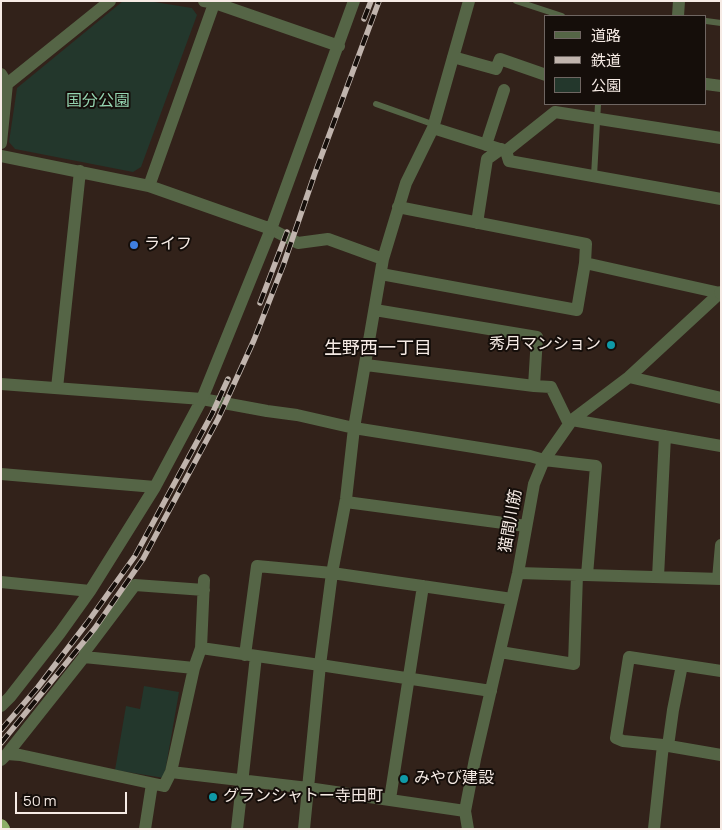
<!DOCTYPE html>
<meta charset="utf-8">
<style>
body{margin:0}
#map{position:relative;width:722px;height:830px;overflow:hidden;background:#32221a;font-family:Manrope,"Noto Sans JP",sans-serif}
canvas{display:block}
.frame{position:absolute;inset:0;border:2px solid #f6ebe5;pointer-events:none}
.legend{position:absolute;left:544px;top:15px;width:162px;height:90px;box-sizing:border-box;background:#150e0a;border:1px solid #6f6662;margin:0;padding:6px 9px;list-style:none;font-size:15px;color:#f6ebe5}
.legend li{display:flex;align-items:center;gap:10px;height:25px}
.legend b{width:25px;border:1px solid #6f6662}
.scale{position:absolute;left:15px;top:792px;width:112px;height:22px;box-sizing:border-box;border:2px solid #f6ebe5;border-top:0;padding-left:6px;font-size:15px;line-height:18px;white-space:nowrap;color:#f6ebe5;-webkit-text-stroke:4px #150e0a;paint-order:stroke}
</style>
<div id="map">
<canvas width="722" height="830"></canvas>
<div class="frame"></div>
<ul class="legend">
<li><b style="height:6px;background:#556546"></b>道路</li>
<li><b style="height:6px;background:#c0b4ad"></b>鉄道</li>
<li><b style="height:14px;background:#23372c"></b>公園</li>
</ul>
<div class="scale">50 m</div>
</div>
<script>
const context = document.querySelector('canvas').getContext('2d');
context.lineJoin = 'round';
function paint(path, color) { context.fillStyle = color; context.fill(path, 'evenodd'); }
const shape = rows => new Path2D(rows.map(r => 'M' + r).join(''));
function strokePath(path, color, width, dash) { context.strokeStyle = color; context.lineWidth = width; context.lineCap = dash ? 'butt' : 'round'; context.setLineDash(dash || []); context.stroke(path); }
function write(font, color, halo, rows, align = 'center') {
  context.font = font + ' Manrope,"Noto Sans JP",sans-serif'; context.lineWidth = 4; context.setLineDash([]); context.textBaseline = 'middle'; context.strokeStyle = halo; context.fillStyle = color; for (const [text, x, y, turn = 0] of rows) {
    context.save(); context.translate(x, y); context.rotate((+turn || 0) * Math.PI / 180); context.textAlign = isNaN(turn) ? turn : align; if (halo) context.strokeText(text, 0, 0); context.fillText(text, 0, 0); context.restore();
  }
}
const green = shape([
 [123,1,148,1,192,8,197,15,141,167,133,172,15,149,9,142,17,88],
 [144,686,179,692,164,778,115,770,126,706,140,709]
]);
const service = shape([
 [516,1,562,16],
 [706,21,721,23],
 [376,104,435,125],
 [594,176,598,104]
]);
const minor = shape([
 [678,16,679,1],
 [453,57,496,69,500,59,546,75],
 [706,84,721,86],
 [433,128,506,151,509,161,721,199],
 [486,145,504,90],
 [506,151,555,112,721,138],
 [398,207,586,244,585,263],
 [477,223,487,159,501,149],
 [271,229,298,243,328,239,383,259],
 [381,274,577,310,585,263,720,293],
 [375,310,537,337,534,386],
 [366,365,534,386,551,387,569,424],
 [629,377,721,398],
 [202,399,267,411,297,415,354,428,530,456,544,460,596,466,587,575],
 [572,420,721,446],
 [346,502,526,526],
 [518,573,721,579],
 [658,577,665,436],
 [718,579,721,545],
 [201,648,204,580],
 [500,652,574,664,577,575],
 [245,655,257,566,332,573,512,599],
 [84,657,86,650,135,585,204,590],
 [663,745,623,741,616,738,629,657,721,671],
 [668,746,673,710,682,665],
 [7,754,84,657,194,668],
 [1,760,7,754,20,755,164,786,171,772,194,668,201,648,320,665,491,691],
 [171,772,308,788,465,811],
 [390,799,423,586],
 [145,829,152,784],
 [237,829,256,656],
 [304,829,320,665,332,573,346,499,354,428,383,259,406,183,433,128,469,1],
 [468,829,465,811,475,759,518,573,534,484,544,460,572,420,629,377,720,293],
 [654,829,663,745,721,755]
]);
const tertiary = shape([
 [204,1,215,3,339,46],
 [1,74,7,84,1,143],
 [7,84,110,1],
 [1,156,149,186,271,229],
 [149,186,215,1],
 [720,293,721,292],
 [1,384,202,399],
 [57,388,80,171],
 [1,474,155,487],
 [1,582,90,591],
 [1,706,10,697,60,633,90,591,155,487,202,399,271,229,354,1]
]);
const trunk = shape([
 [1,826,3,829]
]);
const rail = shape([
 [364,19,371,1],
 [260,303,287,232],
 [1,730,38,687,87,623,135,556,212,414,228,379],
 [1,743,95,628,143,559,218,419,254,340,283,266,315,173,379,1]
]);
const markers = [
 [134,245,5,"#3f7fe0"],
 [611,345,5,"#0f9aa8"],
 [404,779,5,"#0f9aa8"],
 [213,797,5,"#0f9aa8"]
];
const parkNames = [
 ["国分公園",98,102]
];
const poiNames = [
 ["ライフ",144,245],
 ["秀月マンション",601,345,"right"],
 ["みやび建設",414,779],
 ["グランシャトー寺田町",223,797]
];
const streetNames = [
 ["猫間川筋",511,521,-80]
];
const neighbourhoodNames = [
 ["生野西一丁目",378,349]
];
paint(green, '#23372c');
strokePath(service, '#556546', 6);
strokePath(minor, '#556546', 12);
strokePath(tertiary, '#556546', 12);
strokePath(trunk, '#8cae67', 14);
strokePath(rail, '#c0b4ad', 5.5);
strokePath(rail, '#150e0a', 4, [11]);
for (const [x, y, r, color] of markers) { const dot = new Path2D(); dot.arc(x, y, r, 0, 2 * Math.PI); context.fillStyle = color; context.fill(dot); strokePath(dot, '#150e0a', 2); }
write('16px', '#94d4b0', '#150e0a', parkNames);
write('16px', '#f6ebe5', '#150e0a', poiNames, 'left');
write('16px', '#f6ebe5', '#150e0a', streetNames);
write('18px', '#f6ebe5', '#150e0a', neighbourhoodNames);
</script>
